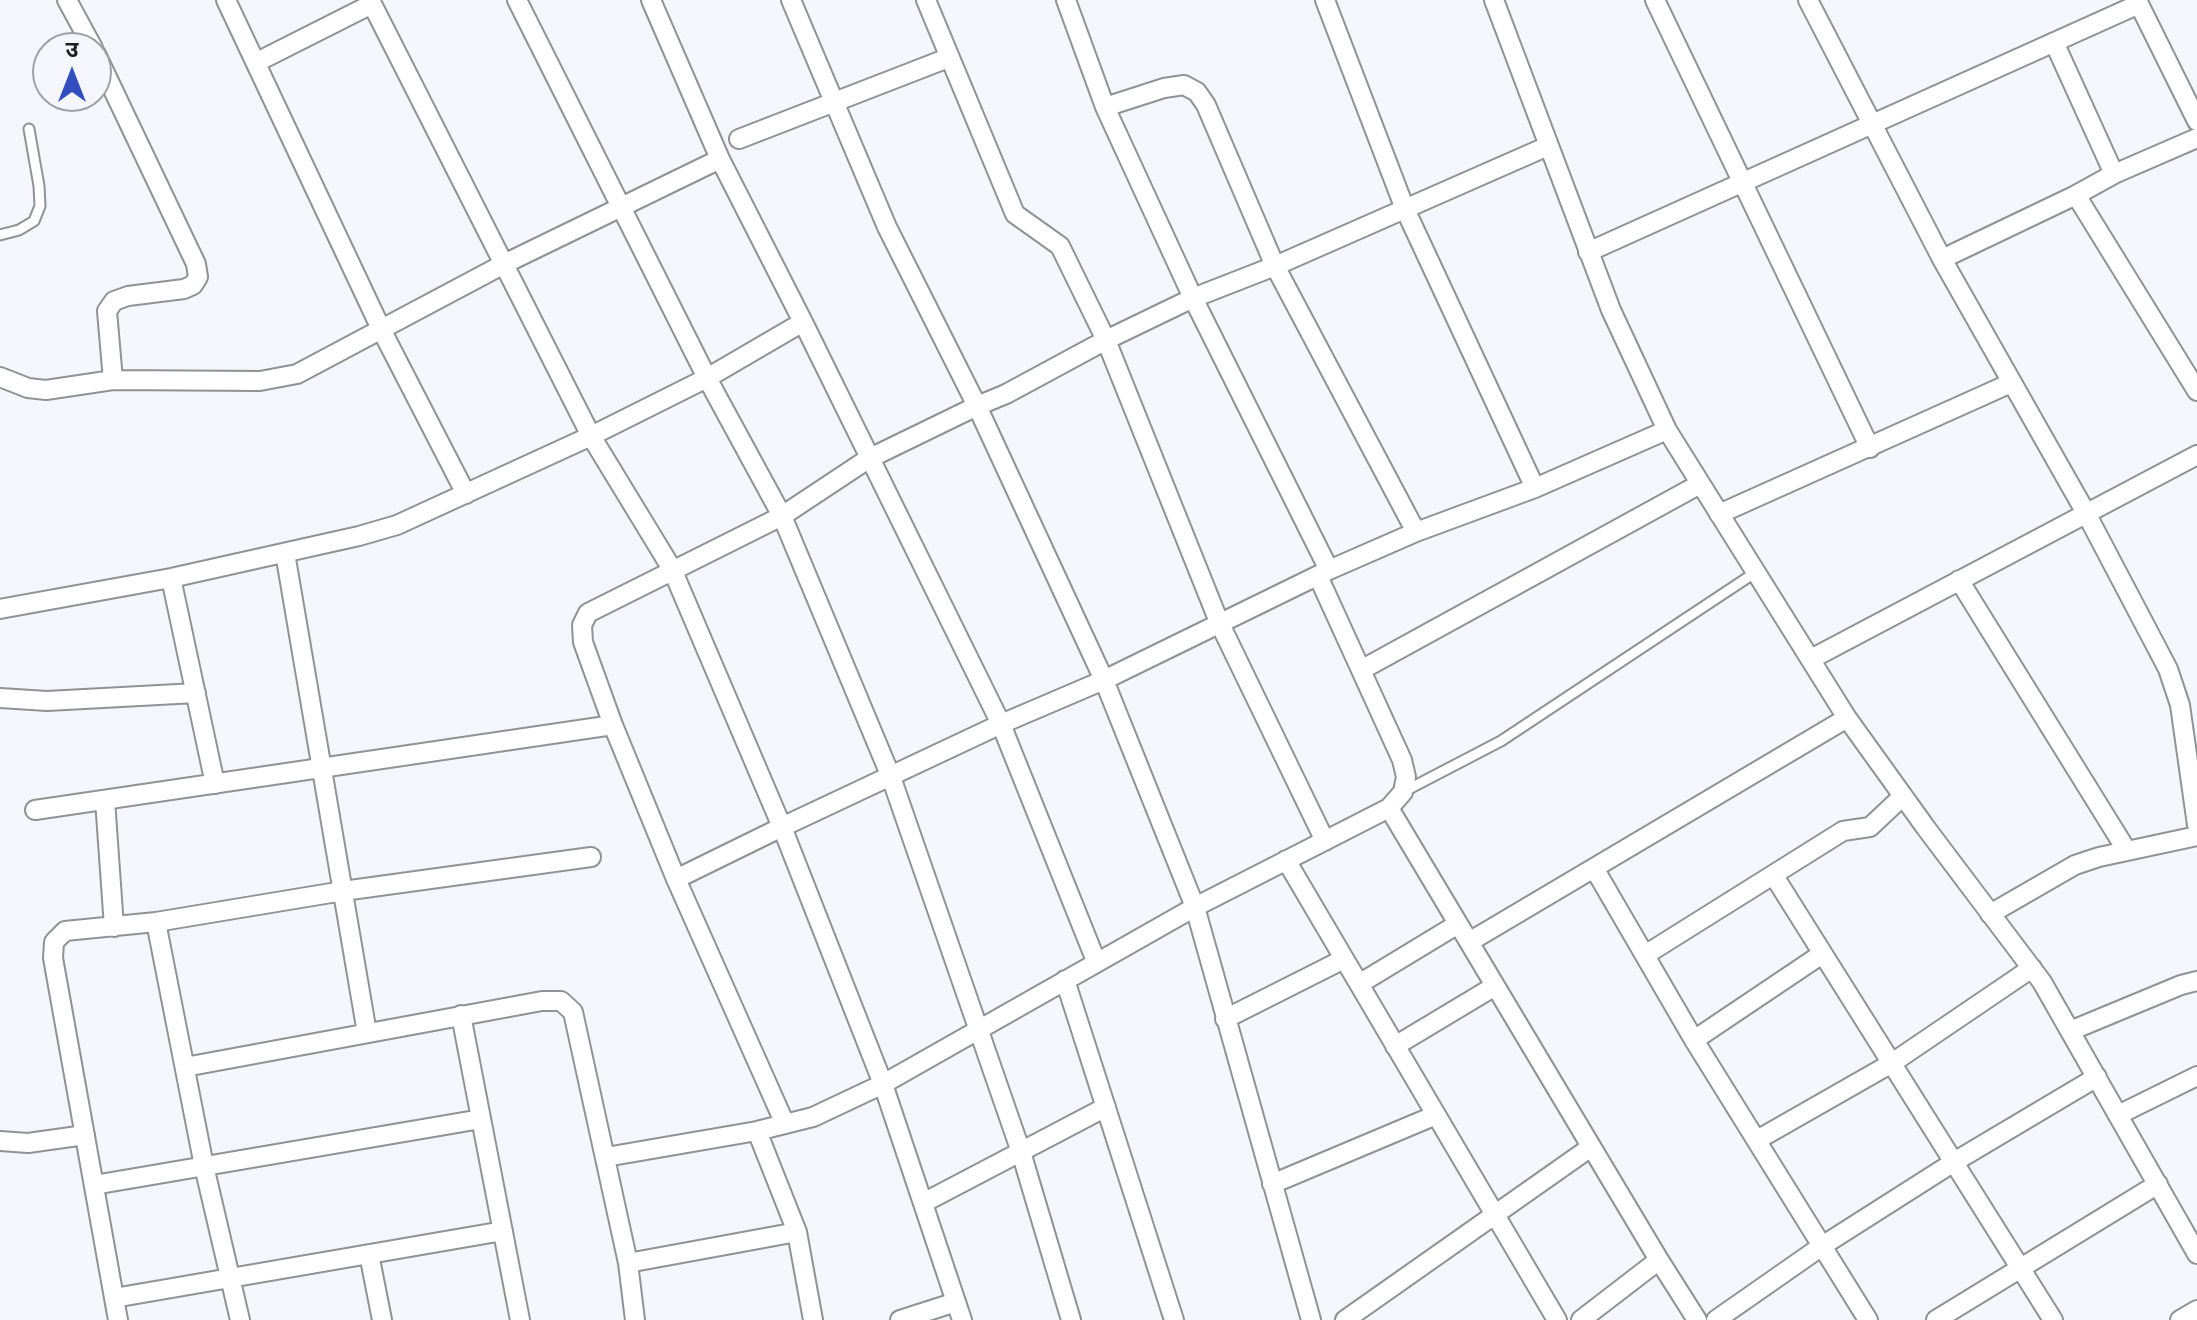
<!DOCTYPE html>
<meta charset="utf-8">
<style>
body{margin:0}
#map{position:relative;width:2197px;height:1320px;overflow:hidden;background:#f4f6fb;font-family:"Roboto Condensed","Noto Sans Devanagari",sans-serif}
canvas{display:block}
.north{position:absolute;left:32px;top:32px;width:80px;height:80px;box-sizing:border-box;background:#f4f6fb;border:2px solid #9ea0a4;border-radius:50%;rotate:0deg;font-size:22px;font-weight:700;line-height:32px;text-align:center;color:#1e1f21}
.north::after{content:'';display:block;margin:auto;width:28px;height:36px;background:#334ebf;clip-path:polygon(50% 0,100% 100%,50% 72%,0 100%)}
</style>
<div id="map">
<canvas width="2197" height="1320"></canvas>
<div class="north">उ</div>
</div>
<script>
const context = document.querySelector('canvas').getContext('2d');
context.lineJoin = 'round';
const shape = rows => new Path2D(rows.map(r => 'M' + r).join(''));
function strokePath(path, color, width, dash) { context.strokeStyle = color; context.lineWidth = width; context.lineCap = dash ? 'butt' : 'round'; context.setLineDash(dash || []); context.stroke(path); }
const service = shape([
 [0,235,19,230,34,221,40,206,39,186,29,129],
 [1403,792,1501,741,1756,572]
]);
const minor = shape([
 [67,0,93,48],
 [226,0,382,331,466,494],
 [370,0,591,436,672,569,782,827,676,879],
 [517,0,707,378,782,516,891,777,1021,1152,1071,1320],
 [651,0,720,159,803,322,1001,724,1096,961],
 [926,0,1015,214,1060,246,1106,340,1219,622,1325,841],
 [1066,0,1105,107,1193,298,1329,570],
 [1325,0,1405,209,1535,488],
 [1494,0,1611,310,1667,430,1847,718,1926,828,2042,982,2197,1254],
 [1655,0,1870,448],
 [1808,0,1942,259,2086,513,2168,669,2180,705,2197,825],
 [2137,0,2197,121],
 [2054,42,2114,174],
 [96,54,196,264,198,277,193,285,184,289,128,296,114,301,107,311,113,380],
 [257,62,372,4],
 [1105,107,1164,88,1184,85,1197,92,1206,105,1275,266,1416,532],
 [739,139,948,58],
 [2076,195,2197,391],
 [1588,252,2139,4],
 [1942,259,2076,195,2114,174,2197,138],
 [0,377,28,388,46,390,113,380,260,381,297,374,504,264,720,159],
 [1719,514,2011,383],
 [285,553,367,1033],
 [171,578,215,784],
 [1959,580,2127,851],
 [0,609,171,578,359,536,397,525,591,436,707,378,803,322],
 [1811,659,2197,455],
 [1361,670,1700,484],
 [0,698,47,701,196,693],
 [105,800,114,927],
 [1389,808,1659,1260,1697,1320],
 [35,810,613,725],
 [1286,860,1557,1320],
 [1594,868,1694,1040,1868,1320],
 [1774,876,2053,1320],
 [1990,914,2075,865,2099,857,2197,836],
 [156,922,204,1166,240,1320],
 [1469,942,1847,718],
 [1645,955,1843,831,1870,827,1903,796],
 [1065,980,1174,1320],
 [1359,984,1458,924],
 [461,1015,520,1320],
 [1225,1019,1344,959],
 [2070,1031,2181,985,2197,981],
 [1694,1040,1822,954],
 [1395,1046,1495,986],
 [185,1067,542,1001,561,1001,573,1012,628,1263,635,1320],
 [2118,1115,2197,1076],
 [785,1124,676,879,613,725,583,642,582,625,588,613,782,516,868,459,977,406,887,227,791,0],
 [757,1131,797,1232,813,1320],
 [1757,1140,1892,1063,2032,968],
 [0,1141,28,1143,85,1135],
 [606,1157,757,1131,813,1117,883,1084,1195,907,1389,808,1403,792,1406,777,1402,760,1318,576],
 [1272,1184,1436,1115],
 [94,1185,481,1119],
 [923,1203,1106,1107],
 [369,1254,382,1320],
 [628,1263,797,1232],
 [114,1298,503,1231],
 [956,1302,883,1084,782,827,1001,724,1104,680,1329,570,1416,532,1535,488,1667,430],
 [118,1320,53,958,54,942,65,931,156,922,343,891,591,857],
 [900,1320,956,1302,962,1320],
 [1311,1320,1195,907,1104,680,977,406,1006,394,1106,340,1193,298,1275,266,1548,146],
 [1345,1320,1591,1147],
 [1581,1320,1659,1260],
 [1716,1320,1822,1246,1954,1162,2097,1077],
 [1936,1320,2158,1184],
 [2180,1320,2197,1310]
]);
strokePath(service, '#909296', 13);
strokePath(minor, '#909296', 22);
strokePath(service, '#fff', 9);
strokePath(minor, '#fff', 18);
</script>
